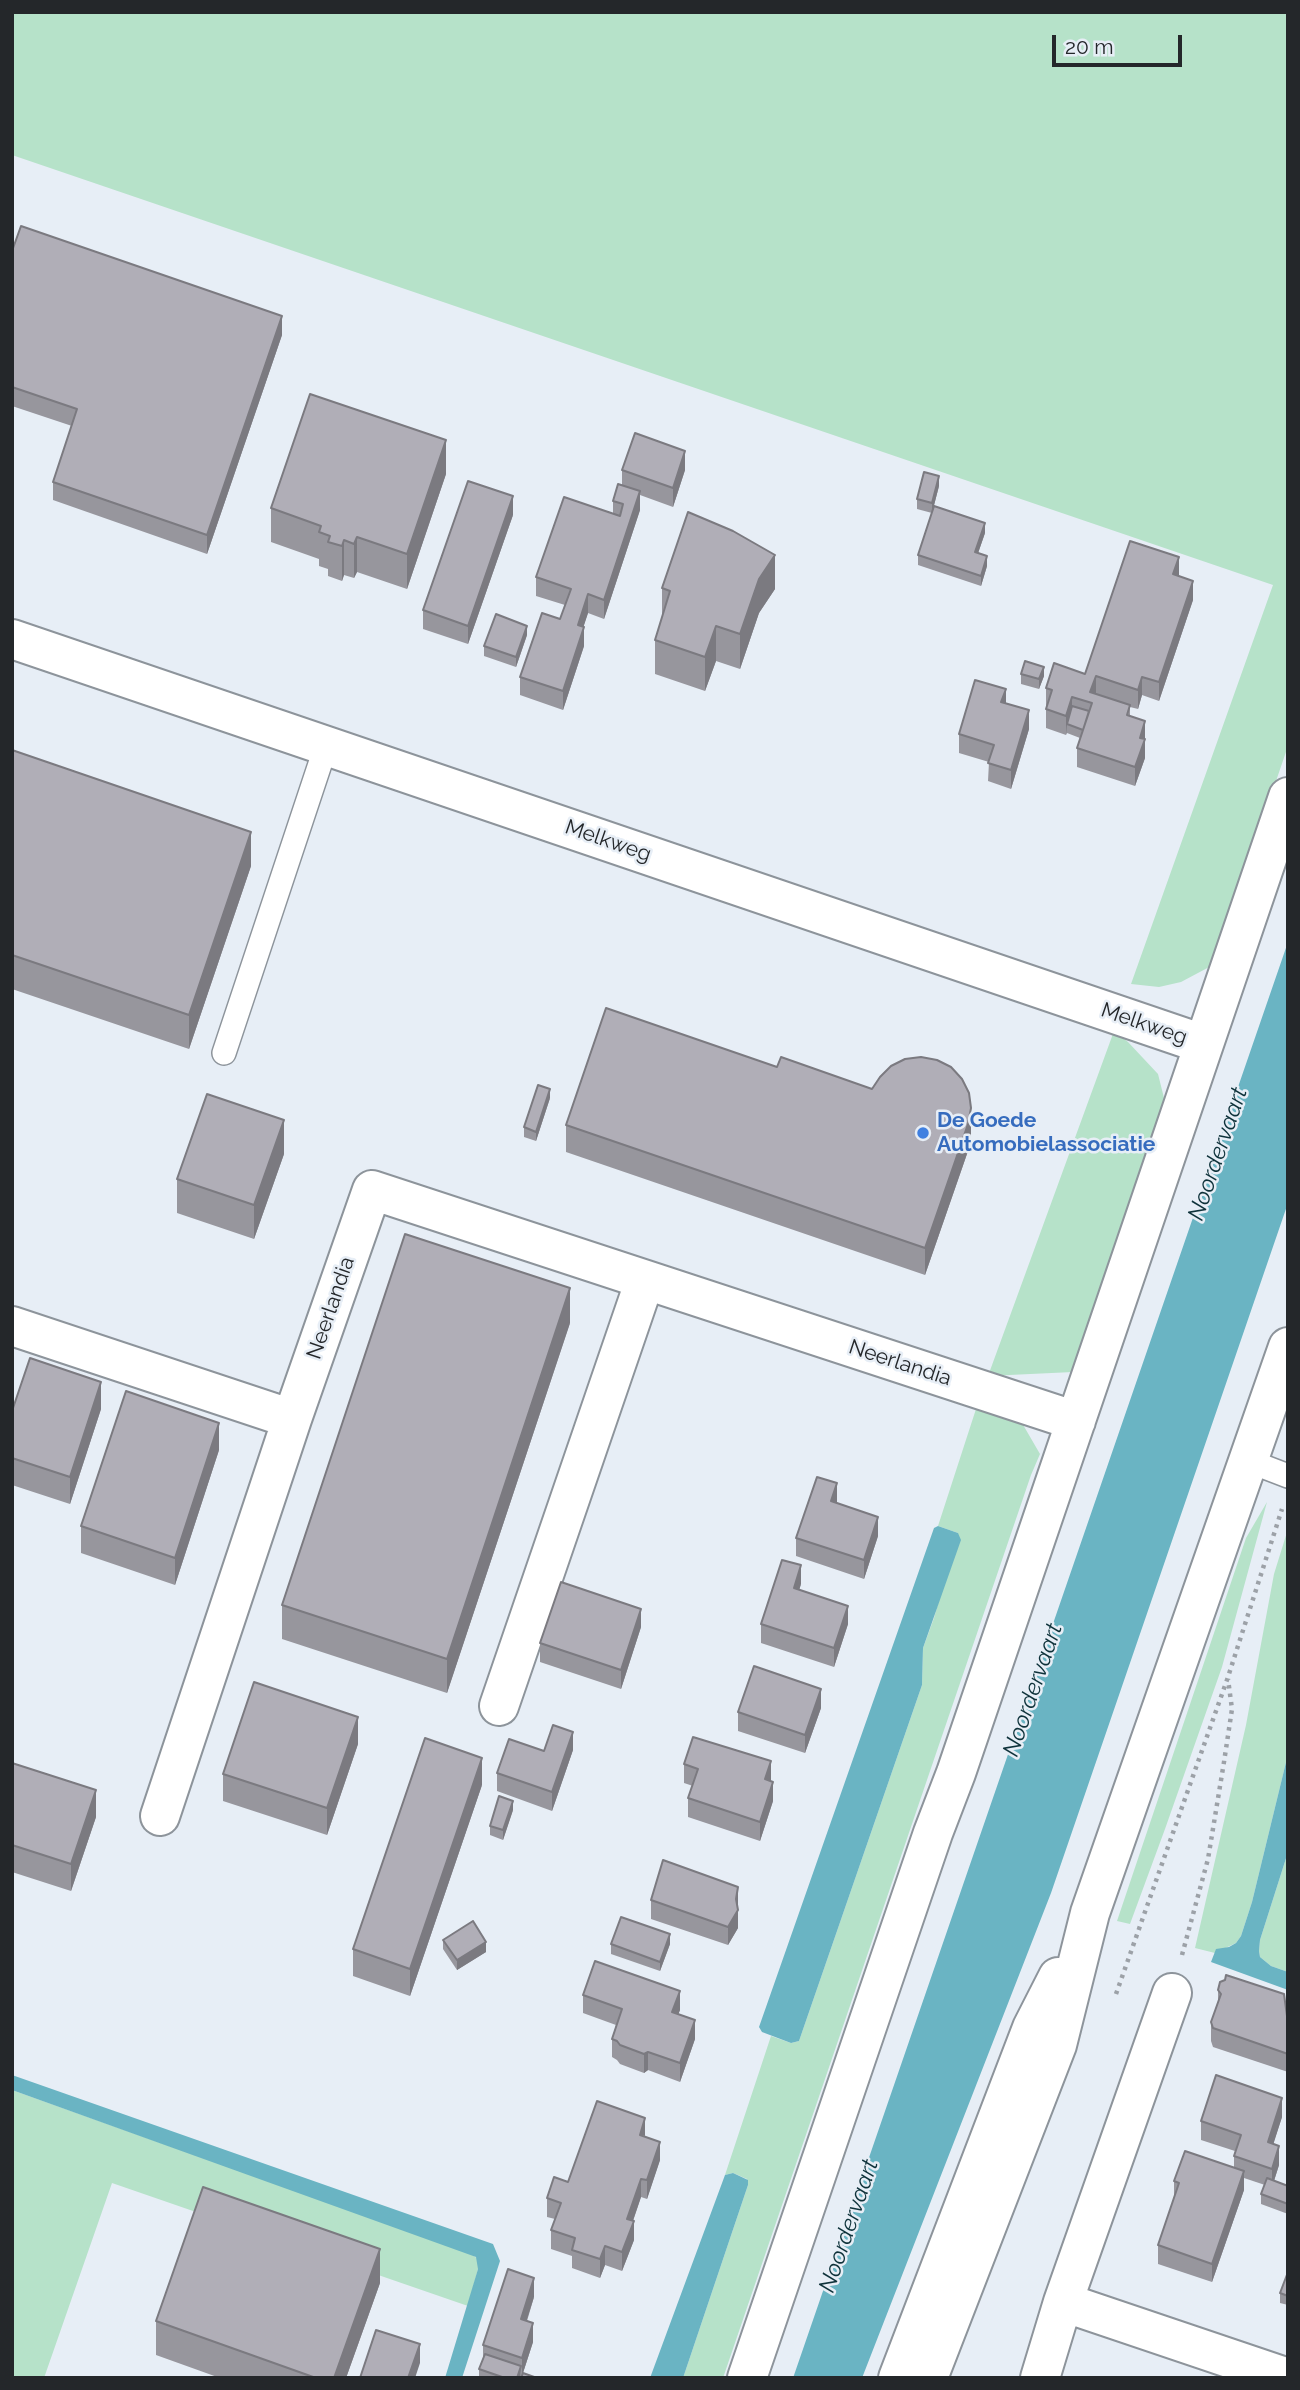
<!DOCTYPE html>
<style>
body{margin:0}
#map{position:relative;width:1300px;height:2390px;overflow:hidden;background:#e7eef6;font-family:Raleway,sans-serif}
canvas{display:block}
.frame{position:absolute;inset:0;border:14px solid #24272a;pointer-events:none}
.scale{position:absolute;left:1052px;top:35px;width:130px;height:32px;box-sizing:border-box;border:4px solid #24272a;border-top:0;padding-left:9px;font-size:21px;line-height:24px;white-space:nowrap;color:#24272a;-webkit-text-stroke:5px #e7eef6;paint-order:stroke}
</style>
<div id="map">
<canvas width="1300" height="2390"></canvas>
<div class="frame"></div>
<div class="scale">20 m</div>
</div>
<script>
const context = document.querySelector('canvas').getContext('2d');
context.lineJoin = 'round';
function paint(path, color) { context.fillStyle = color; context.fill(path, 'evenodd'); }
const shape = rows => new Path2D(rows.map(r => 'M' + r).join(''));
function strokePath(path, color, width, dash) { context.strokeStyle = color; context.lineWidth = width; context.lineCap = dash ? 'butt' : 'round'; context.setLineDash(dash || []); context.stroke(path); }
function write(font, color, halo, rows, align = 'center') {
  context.font = font + ' Raleway,sans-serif'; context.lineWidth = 5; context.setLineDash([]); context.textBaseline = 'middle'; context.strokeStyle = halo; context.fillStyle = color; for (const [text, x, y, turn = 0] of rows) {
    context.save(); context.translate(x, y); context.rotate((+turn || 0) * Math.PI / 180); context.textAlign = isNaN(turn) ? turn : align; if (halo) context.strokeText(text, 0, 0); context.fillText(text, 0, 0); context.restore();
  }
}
const green = shape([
 [12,12,1288,12,1288,746,1213,965,1181,982,1159,987,1131,984,1273,585,12,155],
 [1114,1031,1128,1042,1158,1074,1165,1102,1073,1372,988,1376],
 [976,1409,1022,1423,1040,1454,1031,1475,723,2378,683,2378,748,2185,747,2179,733,2173,725,2175,771,2036,791,2043,799,2041,922,1685,923,1648,934,1618,958,1533,938,1526],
 [1267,1502,1222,1667,1165,1829,1130,1924,1117,1921,1246,1538],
 [1288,1529,1288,1754,1252,1902,1241,1936,1236,1943,1215,1953,1195,1948,1246,1725,1274,1574],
 [1288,1852,1288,1972,1271,1966,1260,1957,1259,1951,1260,1940],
 [12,2090,470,2253,478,2259,478,2269,468,2306,112,2183,44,2378,12,2378]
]);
const water = shape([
 [1288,942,1288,1203,1051,1893,862,2378,793,2378],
 [938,1526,958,1533,961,1540,923,1648,922,1685,799,2041,791,2043,762,2032,759,2027,934,1528],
 [1288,1754,1288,1852,1260,1940,1259,1951,1260,1957,1271,1966,1288,1972,1288,1990,1211,1962,1216,1949,1229,1947,1236,1943,1241,1936,1252,1902],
 [12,2075,493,2244,500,2261,462,2378,445,2378,478,2269,476,2257,12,2090],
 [733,2173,748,2180,748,2185,683,2378,650,2378,725,2175]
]);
const path = shape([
 [1182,1955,1208,1859,1224,1762,1232,1709,1228,1679],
 [1116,1994,1228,1677,1282,1509]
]);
const service = shape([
 [224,1053,326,746],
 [1249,1461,1288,1476]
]);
const minor = shape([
 [12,639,1203,1044],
 [12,1326,292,1419,372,1190,1076,1421],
 [499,1706,645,1280],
 [160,1816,292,1419],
 [1063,2302,1288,2378],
 [747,2378,933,1833,956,1773,1288,797],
 [1040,2378,1063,2302,1172,1993]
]);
const primary = shape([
 [898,2378,1032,2028,1058,1977],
 [928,2378,1057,2045,1090,1913,1288,1347]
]);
const wall = shape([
 [12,251,282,335,207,554,53,500,53,482,72,426,12,406],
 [622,470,685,470,673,507,640,495,640,510,604,619,588,613,583,627,584,646,563,710,520,695,520,677,560,619,565,605,536,596,536,577,613,514,613,501,622,485],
 [446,474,407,589,357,572,354,578,344,575,342,581,328,576,328,569,319,566,319,559,271,542,271,508],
 [939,486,932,513,917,509,917,499],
 [513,515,468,644,423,629,423,610],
 [985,533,978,553,987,566,981,586,918,565,918,555],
 [1179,576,1193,600,1159,701,1142,695,1138,709,1130,707,1130,716,1145,758,1135,786,1077,767,1077,748,1080,738,1067,733,1066,735,1046,728,1046,688,1085,674],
 [662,588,775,589,759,613,740,669,716,661,705,691,655,674,655,640,662,617],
 [527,635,516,667,484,656,484,646],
 [1021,674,1044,676,1039,689,1021,684],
 [1006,703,1029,729,1011,789,988,781,989,762,959,753,959,734],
 [12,750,251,866,189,1049,12,989],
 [550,1098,536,1141,524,1137,524,1127],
 [566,1125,971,1135,968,1151,925,1275,566,1152],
 [284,1154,254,1239,177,1213,177,1179],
 [570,1323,447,1693,282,1639,282,1605],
 [101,1409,70,1504,12,1485,12,1411],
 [219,1450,175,1585,81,1553,81,1526],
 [837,1502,836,1503,878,1536,864,1579,796,1556,796,1538],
 [801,1584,799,1590,848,1624,834,1667,761,1643,761,1624],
 [641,1627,621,1689,540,1662,540,1643],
 [821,1708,805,1753,738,1731,738,1712],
 [358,1744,327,1835,223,1801,223,1774],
 [573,1750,552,1811,497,1791,497,1773,544,1751],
 [12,1763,96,1817,71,1891,12,1872],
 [684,1764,771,1780,773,1801,760,1841,688,1817,688,1798,693,1786,684,1783],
 [482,1785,410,1996,353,1976,353,1949],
 [513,1810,503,1840,490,1835,490,1826],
 [651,1900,738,1906,738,1928,728,1945,651,1919],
 [443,1940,486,1952,457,1970,443,1949],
 [611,1944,670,1944,660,1971,611,1954],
 [1218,1990,1288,2016,1288,2072,1213,2047,1211,2041,1211,2022,1218,2002],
 [583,1995,680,2010,678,2014,695,2039,680,2082,648,2070,644,2073,620,2064,617,2060,612,2057,612,2039,616,2025,583,2013],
 [1282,2117,1273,2144,1279,2165,1274,2181,1288,2186,1288,2214,1261,2204,1261,2194,1265,2185,1244,2178,1244,2190,1212,2282,1158,2264,1158,2245,1174,2197,1174,2181,1234,2167,1234,2156,1235,2151,1201,2140,1201,2121],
 [645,2136,660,2160,647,2199,641,2197,633,2221,634,2240,622,2271,605,2265,600,2278,572,2268,572,2256,551,2249,551,2230,555,2219,547,2217,547,2198,568,2182],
 [1288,2272,1288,2305,1280,2303,1280,2293],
 [380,2283,346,2378,220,2378,156,2355,156,2321],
 [534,2297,527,2321,533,2342,522,2376,521,2376,520,2378,479,2378,479,2369,483,2358,483,2345]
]);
const shadedWall = shape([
 [282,316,282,335,207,554,207,535],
 [446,440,446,474,407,589,407,554],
 [685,451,685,470,673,507,673,488],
 [939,476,939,486,932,513,932,503],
 [640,491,640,510,604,619,604,600],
 [513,496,513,515,468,644,468,626],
 [985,523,985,533,975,562,975,552],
 [357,537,357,572,354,578,354,544],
 [344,540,344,575,342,581,342,546],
 [775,555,775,589,759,613,740,669,740,634,759,579],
 [987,556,987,566,981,586,981,576],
 [1179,557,1179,576,1173,574],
 [1193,581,1193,600,1159,701,1159,682],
 [588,594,588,613,578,644,578,625],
 [527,626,527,635,516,667,516,657],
 [716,626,716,661,705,691,705,657],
 [584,627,584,646,563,710,563,691],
 [1044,667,1044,676,1039,689,1039,679],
 [1096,676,1096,695,1090,692],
 [1142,677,1142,695,1138,709,1138,690],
 [1006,689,1006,708,1001,702],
 [1072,697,1072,715,1067,724,1066,735,1066,716],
 [1029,710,1029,729,1011,789,1011,770],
 [1145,721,1145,758,1135,786,1135,767,1140,738],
 [251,832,251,866,189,1049,189,1015],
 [550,1089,550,1098,536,1141,536,1132],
 [971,1108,971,1135,968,1151,925,1275,925,1248],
 [284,1120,284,1154,254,1239,254,1205],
 [570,1288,570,1323,447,1693,447,1659],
 [101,1382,101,1409,70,1504,70,1477],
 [219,1423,219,1450,175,1585,175,1558],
 [837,1483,837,1502,831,1520,831,1501],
 [878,1517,878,1536,864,1579,864,1560],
 [801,1565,801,1584,794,1606,794,1588],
 [848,1606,848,1624,834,1667,834,1648],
 [641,1609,641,1627,621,1689,621,1670],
 [821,1689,821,1708,805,1753,805,1735],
 [358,1717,358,1744,327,1835,327,1808],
 [573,1732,573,1750,552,1811,552,1792],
 [482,1758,482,1785,410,1996,410,1969],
 [771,1761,771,1780,765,1798,765,1779],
 [773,1782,773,1801,760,1841,760,1822],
 [96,1790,96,1817,71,1891,71,1864],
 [513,1801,513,1810,503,1840,503,1830],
 [738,1887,738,1928,728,1945,728,1927],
 [670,1934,670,1944,660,1971,660,1962],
 [486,1942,486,1952,457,1970,457,1960],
 [680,1991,680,2010,672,2031,672,2012],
 [695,2020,695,2039,680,2082,680,2063],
 [648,2052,648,2070,644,2073,644,2054],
 [1282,2098,1282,2117,1268,2161,1268,2142],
 [645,2118,645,2136,640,2135],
 [660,2142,660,2160,647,2199,647,2180],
 [1279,2146,1279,2165,1272,2187,1272,2169],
 [1244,2171,1244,2190,1212,2282,1212,2264],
 [641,2179,641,2197,627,2238,627,2219],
 [634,2221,634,2240,622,2271,622,2252],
 [605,2246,605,2265,600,2278,600,2259],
 [380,2249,380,2283,346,2378,334,2378],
 [534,2278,534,2297,521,2338,521,2319],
 [533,2323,533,2342,522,2376,522,2358],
 [420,2344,420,2363,415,2378,408,2378],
 [521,2366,520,2378,517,2378]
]);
const building = shape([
 [21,226,282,316,207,535,53,482,77,409,12,387,12,251,21,226],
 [310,394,446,440,407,554,357,537,354,544,344,540,342,546,328,542,330,536,319,532,321,526,271,508,310,394],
 [635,433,685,451,673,488,622,470,635,433],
 [924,472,939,476,932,503,917,499,924,472],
 [468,481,513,496,468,626,423,610,468,481],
 [618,484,640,491,604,600,588,594,578,625,584,627,563,691,520,677,542,613,560,619,571,589,536,577,564,497,620,516,623,504,613,501,618,484],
 [934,506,985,523,975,552,987,556,981,576,918,555,934,506],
 [688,512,733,531,775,555,759,579,740,634,716,626,705,657,655,640,670,591,662,588,688,512],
 [1130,541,1179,557,1173,574,1193,581,1159,682,1142,677,1138,690,1096,676,1090,692,1130,705,1127,715,1145,721,1140,738,1145,739,1135,767,1077,748,1092,703,1072,697,1066,716,1046,709,1052,690,1046,688,1054,663,1085,674,1130,541],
 [496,614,527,626,516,657,484,646,496,614],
 [1025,661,1044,667,1039,679,1021,674,1025,661],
 [975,680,1006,689,1001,702,1029,710,1011,770,988,763,994,745,959,734,975,680],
 [1072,706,1089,711,1083,730,1067,724,1072,706],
 [12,750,251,832,189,1015,12,955,12,750],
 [606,1008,777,1067,781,1057,872,1089,880,1077,891,1066,905,1059,921,1057,937,1060,951,1067,962,1079,969,1093,971,1108,968,1124,925,1248,566,1125,606,1008],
 [538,1085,550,1089,536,1132,524,1127,538,1085],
 [207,1094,284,1120,254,1205,177,1179,207,1094],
 [405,1234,570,1288,447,1659,282,1605,405,1234],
 [30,1358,101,1382,70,1477,12,1458,12,1411,30,1358],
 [126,1391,219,1423,175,1558,81,1526,126,1391],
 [817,1477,837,1483,831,1501,878,1517,864,1560,796,1538,817,1477],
 [782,1560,801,1565,794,1588,848,1606,834,1648,761,1624,782,1560],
 [561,1582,641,1609,621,1670,540,1643,561,1582],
 [754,1666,821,1689,805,1735,738,1712,754,1666],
 [254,1682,358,1717,327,1808,223,1774,254,1682],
 [553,1725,573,1732,552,1792,497,1773,509,1739,544,1751,553,1725],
 [693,1737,771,1761,765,1779,773,1782,760,1822,688,1798,698,1769,684,1764,693,1737],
 [425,1738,482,1758,410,1969,353,1949,425,1738],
 [12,1763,96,1790,71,1864,12,1845,12,1763],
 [499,1796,513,1801,503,1830,490,1826,499,1796],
 [663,1860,738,1887,736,1899,738,1910,728,1927,651,1900,663,1860],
 [621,1917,670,1934,660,1962,611,1944,621,1917],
 [473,1921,486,1942,457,1960,443,1940,473,1921],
 [595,1961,680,1991,672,2012,695,2020,680,2063,648,2052,644,2054,620,2045,617,2041,612,2039,622,2009,583,1995,595,1961],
 [1226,1975,1284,1994,1287,2016,1288,2016,1288,2054,1213,2028,1211,2022,1221,1994,1218,1990,1220,1982,1225,1980,1226,1975],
 [1216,2075,1282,2098,1268,2142,1279,2146,1272,2169,1234,2156,1241,2135,1201,2121,1216,2075],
 [597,2101,645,2118,640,2135,660,2142,647,2180,641,2179,627,2219,634,2221,622,2252,605,2246,600,2259,572,2250,575,2238,551,2230,561,2203,547,2198,554,2177,568,2182,597,2101],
 [1185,2151,1244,2171,1212,2264,1158,2245,1179,2183,1174,2181,1185,2151],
 [1267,2178,1288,2186,1288,2204,1261,2194,1267,2178],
 [203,2187,380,2249,334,2378,316,2378,156,2321,203,2187],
 [508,2269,534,2278,521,2319,533,2323,522,2358,483,2345,508,2269],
 [1288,2272,1288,2296,1280,2293,1288,2272],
 [376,2330,420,2344,408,2378,360,2378,376,2330],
 [485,2354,521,2366,517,2378,505,2378,479,2369,485,2354],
 [523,2373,537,2378,521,2378,523,2373]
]);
const markers = [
 [923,1133,7,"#3f7fe0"]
];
const streetNames = [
 ["Melkweg",608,841,19],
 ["Melkweg",1144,1024,19],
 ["Neerlandia",331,1308,-71],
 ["Neerlandia",900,1363,18]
];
const shopNames = [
 ["De Goede",937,1121],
 ["Automobielassociatie",937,1145]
];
const waterNames = [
 ["Noordervaart",1218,1154,-71],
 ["Noordervaart",1033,1690,-71],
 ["Noordervaart",849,2226,-71]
];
paint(green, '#b6e2c9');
paint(water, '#6ab4c3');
strokePath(service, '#8d949b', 26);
strokePath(minor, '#8d949b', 42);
strokePath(primary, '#8d949b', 42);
strokePath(path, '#9ca1a7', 4.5, [3.5, 5]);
strokePath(service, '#fff', 23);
strokePath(minor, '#fff', 38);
strokePath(primary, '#fff', 38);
paint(wall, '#97969d');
paint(shadedWall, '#7b7a80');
paint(building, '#b0aeb7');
strokePath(building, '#7b7a80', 2);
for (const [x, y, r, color] of markers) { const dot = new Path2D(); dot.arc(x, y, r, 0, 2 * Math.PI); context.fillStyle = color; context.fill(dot); strokePath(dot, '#e7eef6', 2.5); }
write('21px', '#24272a', '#e7eef6', streetNames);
write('bold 21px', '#366cbe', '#e7eef6', shopNames, 'left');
write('italic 23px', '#0e323a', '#e7eef6', waterNames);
</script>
